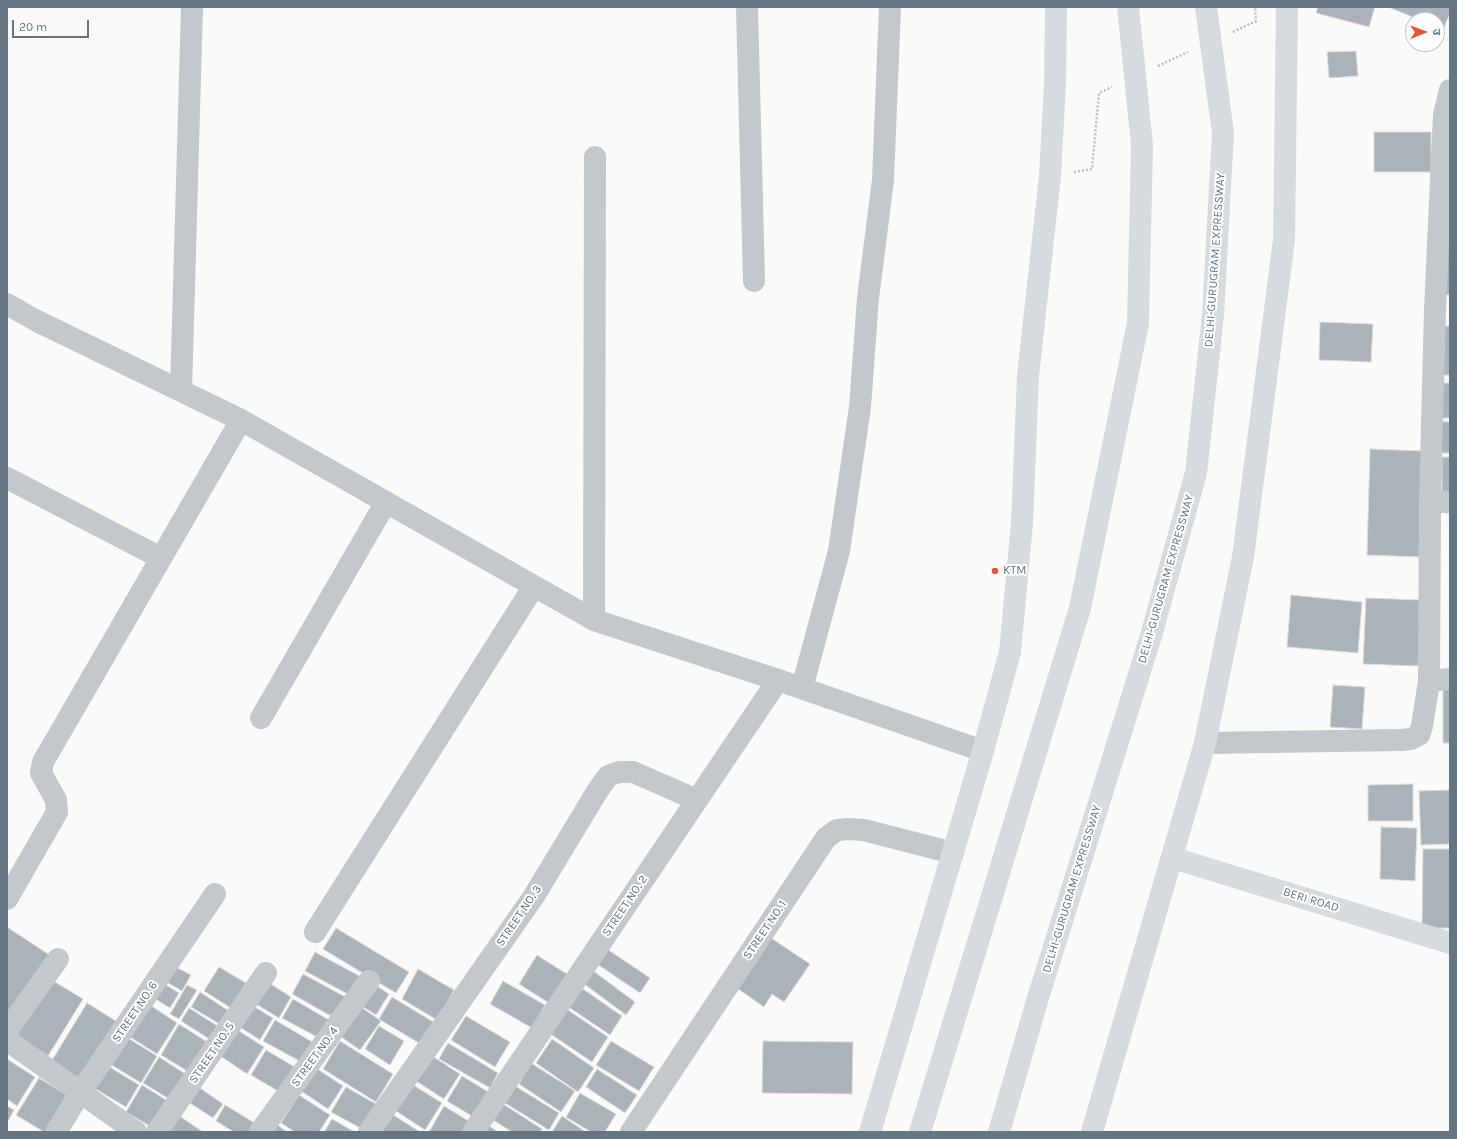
<!DOCTYPE html>
<meta charset="utf-8">
<style>
body{margin:0}
#map{position:relative;width:1457px;height:1139px;overflow:hidden;background:#fafaf8;font-family:Karla,"Noto Sans Devanagari",sans-serif}
canvas{display:block}
.frame{position:absolute;inset:0;border:8px solid #657683;pointer-events:none}
.north{position:absolute;left:1405px;top:12px;width:40px;height:40px;box-sizing:border-box;background:#fff;border:1px solid #c1c8cd;border-radius:50%;rotate:89deg;font-size:11px;font-weight:700;line-height:16px;text-align:center;color:#657683}
.north::after{content:'';display:block;margin:auto;width:14px;height:18px;background:#e4572e;clip-path:polygon(50% 0,100% 100%,50% 72%,0 100%)}
.scale{position:absolute;left:12px;top:20px;width:77px;height:18px;box-sizing:border-box;border:2px solid #657683;border-top:0;padding-left:5px;font-size:12px;line-height:14px;white-space:nowrap;color:#657683;-webkit-text-stroke:3px #fff;paint-order:stroke}
</style>
<div id="map">
<canvas width="1457" height="1139"></canvas>
<div class="frame"></div>
<div class="north">उ</div>
<div class="scale">20 m</div>
</div>
<script>
const context = document.querySelector('canvas').getContext('2d');
context.lineJoin = 'round';
function paint(path, color) { context.fillStyle = color; context.fill(path, 'evenodd'); }
const shape = rows => new Path2D(rows.map(r => 'M' + r).join(''));
function strokePath(path, color, width, dash) { context.strokeStyle = color; context.lineWidth = width; context.lineCap = dash ? 'butt' : 'round'; context.setLineDash(dash || []); context.stroke(path); }
function write(font, color, halo, rows, align = 'center') {
  context.font = font + ' Karla,sans-serif'; context.lineWidth = 4; context.setLineDash([]); context.textBaseline = 'middle'; context.strokeStyle = halo; context.fillStyle = color; for (const [text, x, y, turn = 0] of rows) {
    context.save(); context.translate(x, y); context.rotate((+turn || 0) * Math.PI / 180); context.textAlign = isNaN(turn) ? turn : align; if (halo) context.strokeText(text, 0, 0); context.fillText(text, 0, 0); context.restore();
  }
}
const building = shape([
 [1318,7,1375,7,1369,27,1316,13,1318,7],
 [1388,7,1450,7,1450,13,1443,30,1437,27,1437,20,1420,20,1388,7],
 [1356,51,1358,76,1329,78,1327,52,1356,51],
 [1374,132,1431,132,1431,172,1374,172,1374,132],
 [1442,236,1450,236,1450,295,1440,294,1442,236],
 [1320,322,1373,324,1371,362,1319,360,1320,322],
 [1443,326,1450,326,1450,375,1443,375,1443,326],
 [1441,383,1450,383,1450,418,1440,418,1441,383],
 [1436,421,1450,422,1450,453,1436,453,1436,421],
 [1370,449,1423,451,1419,557,1367,555,1370,449],
 [1442,457,1450,457,1450,498,1442,498,1442,457],
 [1291,595,1362,602,1358,653,1287,647,1291,595],
 [1366,598,1421,600,1418,666,1363,664,1366,598],
 [1333,685,1365,687,1362,729,1330,727,1333,685],
 [1443,685,1450,685,1450,743,1443,743,1443,685],
 [1413,784,1413,821,1368,821,1368,785,1413,784],
 [1450,790,1450,844,1421,845,1419,791,1450,790],
 [1381,827,1417,828,1415,881,1380,879,1381,827],
 [1423,849,1450,849,1450,928,1422,928,1423,849],
 [7,927,54,958,7,1031,7,927],
 [336,928,409,972,396,993,323,949,336,928],
 [771,938,810,964,784,1002,772,994,764,1007,737,988,771,938],
 [604,947,650,978,640,993,594,962,604,947],
 [315,952,365,979,355,998,305,971,315,952],
 [537,955,570,976,552,1005,519,984,537,955],
 [172,965,191,975,182,991,163,980,172,965],
 [219,967,246,983,231,1008,204,991,219,967],
 [418,969,454,990,437,1020,402,999,418,969],
 [592,970,635,1002,626,1015,583,983,592,970],
 [303,974,349,999,338,1020,292,994,303,974],
 [47,977,83,999,48,1056,12,1034,47,977],
 [266,981,291,997,279,1018,253,1002,266,981],
 [503,981,545,1005,532,1028,490,1004,503,981],
 [161,982,179,993,170,1008,152,997,161,982],
 [371,982,389,994,376,1015,357,1003,371,982],
 [187,985,197,990,179,1019,170,1014,187,985],
 [580,987,622,1016,610,1035,567,1006,580,987],
 [200,992,229,1011,221,1025,191,1007,200,992],
 [392,997,435,1023,422,1045,379,1019,392,997],
 [293,999,329,1020,319,1038,282,1018,293,999],
 [87,1003,119,1023,83,1082,51,1062,87,1003],
 [150,1005,177,1023,157,1054,130,1037,150,1005],
 [251,1005,273,1018,260,1040,238,1026,251,1005],
 [358,1005,381,1021,360,1050,337,1034,358,1005],
 [189,1008,219,1027,211,1040,181,1021,189,1008],
 [565,1008,608,1037,592,1062,549,1033,565,1008],
 [466,1016,510,1042,495,1067,451,1040,466,1016],
 [275,1020,314,1043,303,1063,263,1041,275,1020],
 [179,1024,207,1042,189,1072,161,1055,179,1024],
 [379,1026,404,1041,390,1065,365,1049,379,1026],
 [236,1029,264,1047,247,1074,219,1055,236,1029],
 [126,1037,157,1056,141,1083,110,1064,126,1037],
 [552,1039,594,1068,578,1092,536,1063,552,1039],
 [340,1041,393,1074,376,1102,323,1069,340,1041],
 [611,1041,654,1067,639,1091,596,1065,611,1041],
 [763,1041,853,1042,852,1094,762,1093,763,1041],
 [448,1043,498,1073,490,1088,439,1059,448,1043],
 [266,1050,298,1069,283,1094,251,1075,266,1050],
 [429,1054,460,1074,444,1099,413,1079,429,1054],
 [159,1057,187,1075,171,1100,143,1083,159,1057],
 [7,1059,35,1077,17,1106,7,1099,7,1059],
 [531,1063,575,1091,561,1112,519,1084,531,1063],
 [108,1066,139,1085,126,1107,94,1088,108,1066],
 [313,1066,343,1086,328,1109,298,1089,313,1066],
 [597,1069,637,1095,625,1113,586,1087,597,1069],
 [462,1076,490,1093,475,1118,447,1101,462,1076],
 [39,1078,70,1097,49,1132,44,1132,16,1115,39,1078],
 [410,1083,442,1103,425,1130,393,1109,410,1083],
 [142,1085,169,1102,153,1128,126,1112,142,1085],
 [515,1086,559,1113,549,1130,505,1103,515,1086],
 [346,1087,376,1104,362,1129,331,1112,346,1087],
 [200,1088,223,1104,213,1118,190,1103,200,1088],
 [580,1093,616,1114,605,1132,591,1132,566,1117,580,1093],
 [299,1095,330,1115,319,1132,295,1132,281,1123,299,1095],
 [503,1104,542,1129,540,1132,512,1132,493,1120,503,1104],
 [225,1105,258,1125,254,1132,234,1132,216,1121,225,1105],
 [7,1106,14,1110,7,1123,7,1106],
 [444,1106,472,1123,467,1132,429,1132,444,1106],
 [175,1113,203,1132,162,1132,175,1113],
 [390,1113,420,1132,377,1132,390,1113],
 [562,1116,586,1132,552,1132,562,1116],
 [332,1119,355,1132,324,1132,332,1119],
 [275,1123,287,1132,269,1132,275,1123],
 [489,1126,498,1132,484,1132,489,1126]
]);
const path = shape([
 [1233,32,1256,21,1255,7],
 [1158,66,1188,52],
 [1074,172,1092,169,1099,93,1112,87]
]);
const street = shape([
 [747,7,754,281],
 [7,304,37,321,241,420,594,620,778,680,983,751],
 [181,391,192,7],
 [7,478,161,558],
 [1430,502,1450,502],
 [594,620,595,157],
 [1429,681,1450,679],
 [802,688,839,551,860,407,868,298,883,180,890,7],
 [261,718,386,502],
 [1205,743,1401,740,1411,739,1419,735,1422,726,1429,681,1430,502,1435,310,1444,115,1450,90],
 [7,899,57,812,56,800,41,773,43,762,241,420],
 [315,932,534,586],
 [7,1031,58,959],
 [7,1040,136,1132],
 [56,1132,80,1093,215,894],
 [157,1132,266,973],
 [260,1132,369,981],
 [369,1132,534,896,598,790,608,776,619,772,633,772,697,800],
 [473,1132,778,680],
 [631,1132,826,838,837,830,848,829,864,830,953,853]
]);
const secondary = shape([
 [1173,858,1450,943],
 [870,1132,983,751,1010,652,1022,523,1028,376,1050,176,1055,84,1056,7],
 [1092,1132,1205,743,1243,557,1284,240,1287,7]
]);
const highway = shape([
 [920,1132,1080,608,1138,323,1142,145,1128,7],
 [999,1132,1038,998,1151,636,1196,473,1213,315,1223,133,1206,7]
]);
const markers = [
 [995,571,4,"#e4572e"]
];
const streetNames = [
 ["DELHI-GURUGRAM EXPRESSWAY",1215,260,-86],
 ["DELHI-GURUGRAM EXPRESSWAY",1166,579,-74],
 ["DELHI-GURUGRAM EXPRESSWAY",1072,889,-73],
 ["BERI ROAD",1311,900,17],
 ["STREET NO. 2",625,906,-56],
 ["STREET NO. 3",519,916,-56],
 ["STREET NO. 1",765,930,-56],
 ["STREET NO. 6",135,1012,-56],
 ["STREET NO. 5",212,1053,-56],
 ["STREET NO. 4",315,1057,-54]
];
const poiNames = [
 ["KTM",1003,571]
];
paint(building, '#aab3b9');
strokePath(building, '#dcdcda', 1);
strokePath(path, '#bbbfc2', 2.5, [2, 2]);
strokePath(street, '#c3c8cc', 22);
strokePath(secondary, '#d6dbdf', 22);
strokePath(highway, '#d6dbdf', 22);
for (const [x, y, r, color] of markers) { const dot = new Path2D(); dot.arc(x, y, r, 0, 2 * Math.PI); context.fillStyle = color; context.fill(dot); strokePath(dot, '#fff', 1.5); }
write('12px', '#657683', '#fff', streetNames);
write('12px', '#657683', '#fff', poiNames, 'left');
</script>
